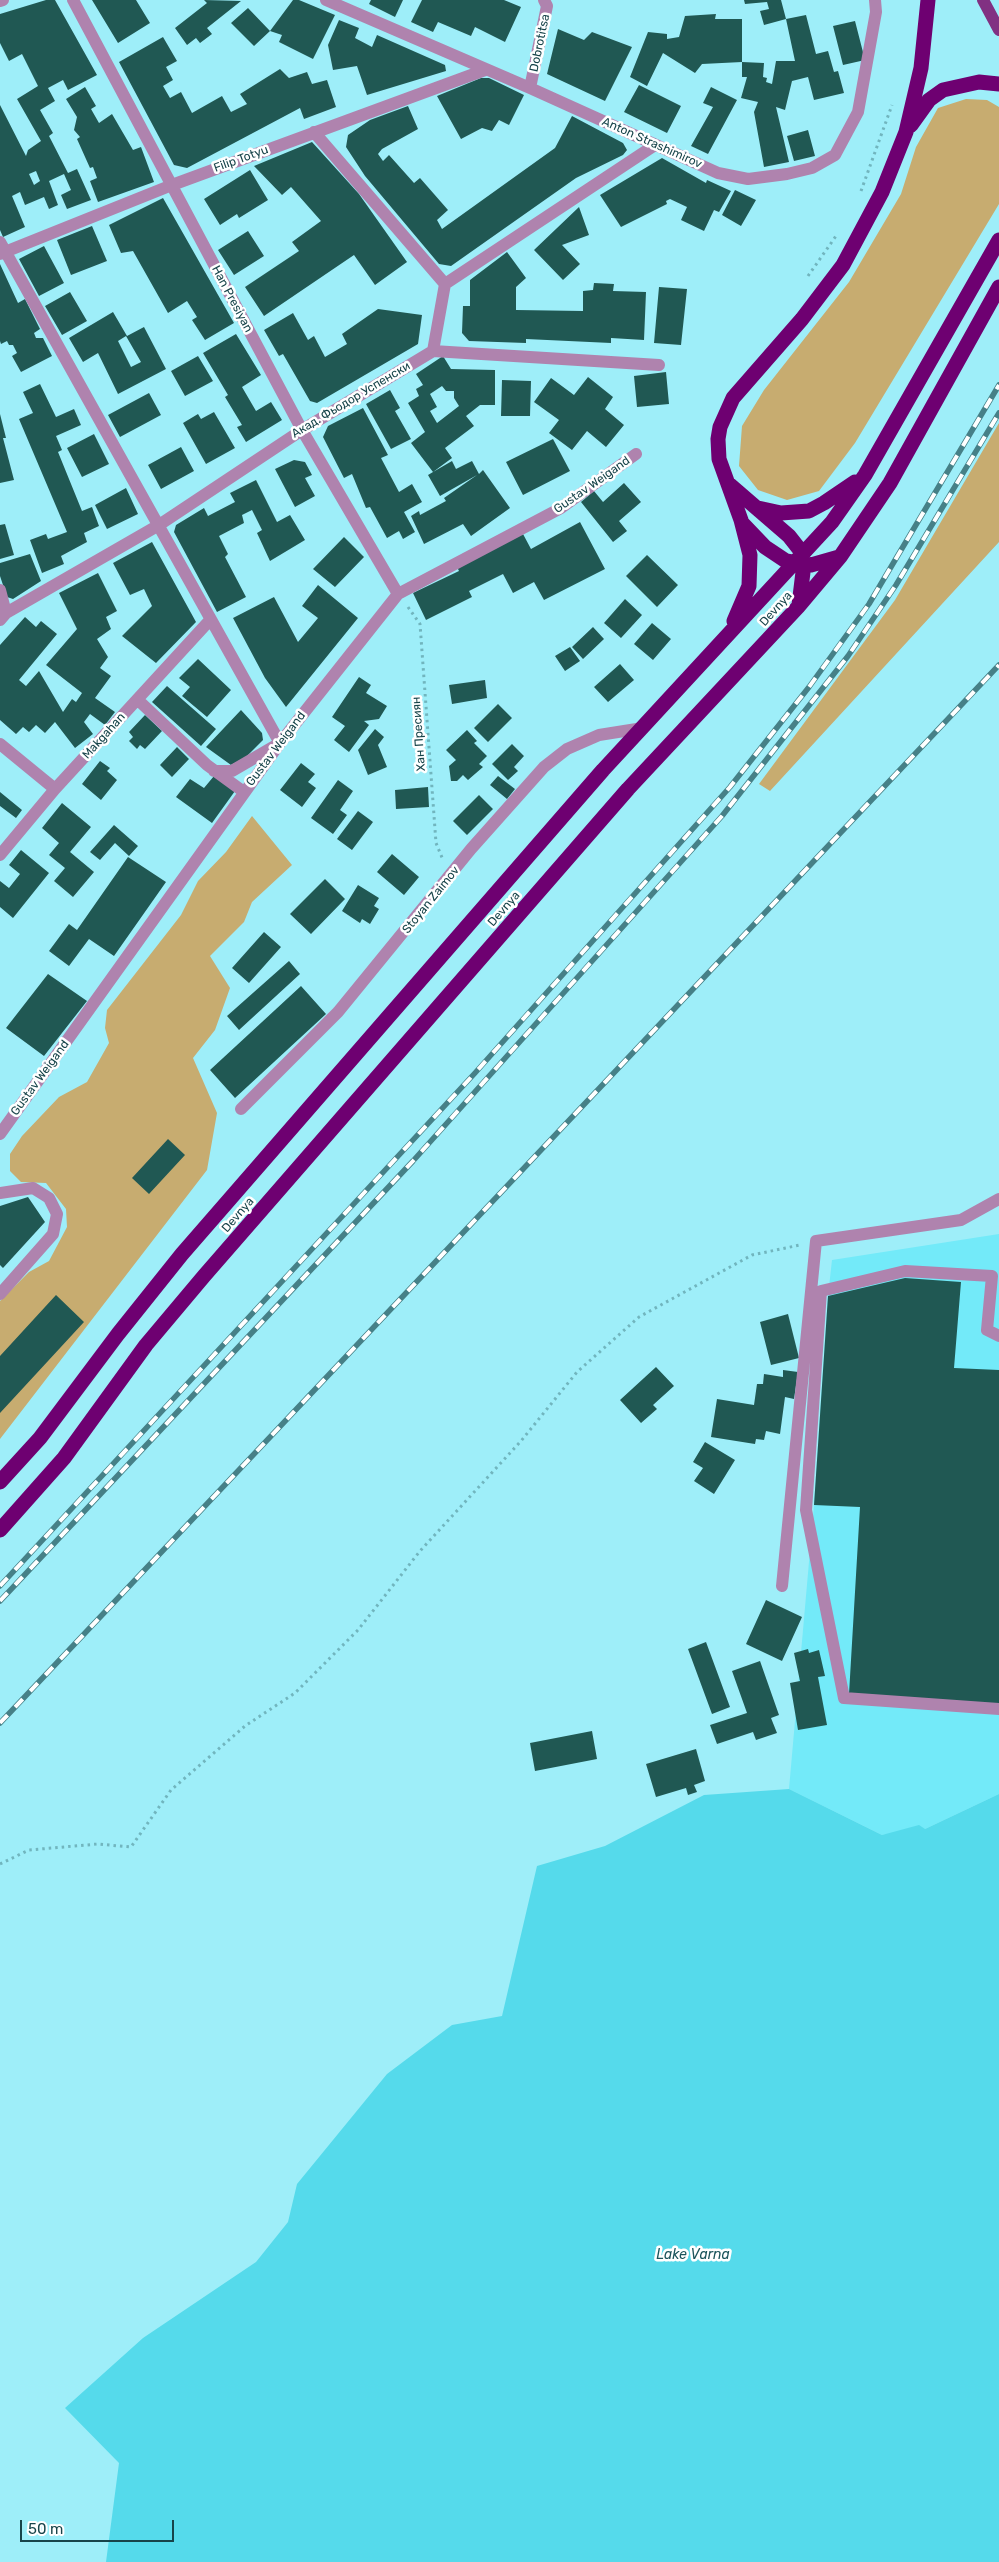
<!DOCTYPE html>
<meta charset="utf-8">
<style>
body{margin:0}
#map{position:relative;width:999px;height:2562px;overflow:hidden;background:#9eeef9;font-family:Rubik,sans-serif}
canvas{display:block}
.scale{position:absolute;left:20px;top:2520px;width:154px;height:22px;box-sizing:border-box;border:2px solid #17444a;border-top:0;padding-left:6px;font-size:15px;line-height:18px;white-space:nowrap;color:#17444a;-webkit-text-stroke:4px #fff;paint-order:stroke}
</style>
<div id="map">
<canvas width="999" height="2562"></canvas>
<div class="scale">50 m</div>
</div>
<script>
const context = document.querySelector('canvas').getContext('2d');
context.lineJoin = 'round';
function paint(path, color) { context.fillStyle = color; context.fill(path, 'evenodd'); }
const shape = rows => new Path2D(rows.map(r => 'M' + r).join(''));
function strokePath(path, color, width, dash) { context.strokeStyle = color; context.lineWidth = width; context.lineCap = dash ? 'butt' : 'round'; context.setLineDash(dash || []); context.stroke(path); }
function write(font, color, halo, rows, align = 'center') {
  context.font = font + ' Rubik,sans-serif'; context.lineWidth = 5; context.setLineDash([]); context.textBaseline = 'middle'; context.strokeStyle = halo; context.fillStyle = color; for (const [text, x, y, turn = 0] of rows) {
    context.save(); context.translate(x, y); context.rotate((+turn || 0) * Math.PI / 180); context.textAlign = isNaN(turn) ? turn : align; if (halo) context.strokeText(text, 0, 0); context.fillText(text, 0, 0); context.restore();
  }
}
const built = shape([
 [999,1234,999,1794,925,1829,882,1835,789,1789,814,1505,828,1296,832,1260]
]);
const green = shape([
 [966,99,987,100,999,107,999,204,855,443,819,491,787,500,758,490,739,466,742,426,764,390,849,282,901,194,916,147,938,108],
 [999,423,999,542,770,791,759,784,895,600],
 [252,816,292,865,252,902,244,922,210,956,230,988,215,1030,193,1058,217,1113,207,1170,0,1439,0,1301,29,1272,49,1261,67,1227,66,1209,46,1183,21,1182,10,1171,10,1154,22,1136,59,1097,87,1082,109,1043,105,1028,107,1010,181,915,198,881,226,852]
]);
const water = shape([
 [789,1789,882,1835,919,1825,925,1829,999,1794,999,2562,106,2562,119,2463,65,2408,143,2338,256,2262,288,2222,297,2184,387,2074,452,2025,502,2016,537,1866,605,1846,704,1795]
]);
const building = shape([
 [46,0,55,0,97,75,68,90,63,80,48,88,55,101,40,110,53,133,49,136,68,173,77,169,91,200,67,209,61,195,71,190,64,174,49,181,58,205,49,209,44,197,25,205,20,192,12,196,25,227,3,237,0,230,0,105,26,156,28,150,41,141,17,99,38,86,22,54,9,61,0,43,0,14],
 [36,171,40,181,34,185,29,174],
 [92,0,136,0,150,23,118,43],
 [204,0,241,1,207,28,212,34,200,43,196,38,187,45,175,28,207,3],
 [293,0,299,0,335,15,313,59,279,42,282,35,270,31],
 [371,0,403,0,395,17,369,4],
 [422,0,504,0,521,7,505,42,475,27,471,36,438,22,433,32,411,22],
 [744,0,781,0,786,19,764,25,760,11,769,9,767,2,745,4],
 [248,8,270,31,254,46,231,23],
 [716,14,715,19,742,19,742,62,702,64,695,73,663,53,647,86,630,77,648,32,667,34,667,39,679,37,685,16],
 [806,15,816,54,828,51,834,72,838,71,844,93,814,100,808,77,792,81,785,110,776,107,789,162,764,167,754,112,758,102,741,98,747,77,742,77,742,62,764,63,763,77,767,78,766,82,772,84,776,61,795,61,786,19],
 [339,20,359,28,355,38,372,47,377,35,445,65,446,71,367,95,357,66,333,70,328,45],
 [855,21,865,60,843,65,833,26],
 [558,29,584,40,592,32,632,47,605,101,547,74],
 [163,37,177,61,166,67,173,80,163,86,170,98,181,92,192,113,222,96,231,112,247,104,240,94,280,69,289,78,307,72,312,84,327,80,336,107,304,119,300,108,187,168,174,165,119,62],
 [481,78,489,78,524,95,509,125,499,120,492,131,482,128,461,139,437,96],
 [639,85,681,106,667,133,624,112],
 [85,87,96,106,91,109,99,123,112,114,133,150,141,147,154,182,98,202,90,181,97,178,93,167,90,168,77,139,80,137,74,130,77,117,66,99],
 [711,87,737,100,708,154,691,146,713,107,703,103],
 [408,106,418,129,382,149,378,154,383,161,389,155,414,183,420,178,448,210,437,220,442,229,555,148,572,116,623,143,627,150,623,155,576,178,451,266,439,264,365,176,346,147,348,135,370,120],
 [808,130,815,156,794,161,787,136],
 [312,142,359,194,407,262,375,285,354,255,264,316,245,287,299,251,292,242,321,221,291,187,282,195,254,166],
 [662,158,706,183,707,180,731,191,719,212,714,210,704,231,681,220,687,207,670,199,666,201,667,204,621,227,600,195],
 [250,170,268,200,239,218,237,214,220,225,204,199],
 [735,190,756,200,741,226,722,215],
 [163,198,234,323,205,340,192,320,197,317,187,301,168,313,133,251,121,253,109,225],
 [579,207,589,235,562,245,580,264,563,280,534,250],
 [92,226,107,261,71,275,57,240],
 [248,231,264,256,234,275,218,250],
 [44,246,64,283,39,296,19,259],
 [507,252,526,278,516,287,516,310,583,311,583,291,593,290,594,283,614,284,613,291,646,292,644,340,611,338,611,343,526,339,526,343,469,341,462,333,463,306,470,306,470,280],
 [0,264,18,303,25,299,40,329,34,333,36,338,43,338,52,356,21,372,12,356,17,353,13,345,9,345,7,341,1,344,0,341],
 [659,287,687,289,681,345,654,343],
 [70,292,87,321,62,335,45,306],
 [378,309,422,315,418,344,317,403,310,401,283,354,279,356,264,330,293,313,308,340,314,336,325,357,347,344,342,334],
 [113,312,127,336,144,327,166,369,118,394,98,353,83,362,69,338],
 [126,336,141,362,131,367,118,341],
 [236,334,261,375,242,387,256,411,271,402,282,420,246,442,237,427,242,425,225,397,228,395,203,353],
 [198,356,213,381,185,396,171,371],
 [443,356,451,369,495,370,495,405,480,405,466,416,474,426,445,448,452,458,433,472,452,461,456,469,472,461,479,474,483,470,510,508,471,536,463,524,424,544,411,516,419,511,420,515,446,501,444,498,477,475,440,496,428,475,433,472,411,443,425,432,408,403,419,396,416,389,423,385,416,374],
 [442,386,446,391,454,391,454,398,459,406,437,423,430,411,437,407,430,394],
 [666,372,669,404,637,407,634,376],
 [588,377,613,397,605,409,624,425,606,447,587,431,572,450,549,433,559,420,534,402,551,378,574,395],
 [502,380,531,381,530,416,501,416],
 [40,384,56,417,74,409,81,425,56,436,62,450,58,452,82,511,92,507,99,526,84,533,87,542,61,556,64,564,42,573,30,540,46,534,48,539,67,532,19,419,33,413,23,392],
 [390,390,400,408,395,411,411,439,391,449,366,404],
 [149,393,161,415,120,437,108,415],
 [363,408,388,455,381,458,399,492,412,484,422,502,404,512,415,532,403,539,399,531,387,538,370,507,366,508,352,474,344,478,323,437,328,426],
 [214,412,235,448,206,464,183,423,198,414,201,419],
 [0,414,6,438,3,438,14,480,0,483],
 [94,434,109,464,82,477,67,448],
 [553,439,570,471,523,495,506,462],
 [181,447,194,471,161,489,148,465],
 [294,460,305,462,312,475,305,478,315,496,295,507,275,469],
 [256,480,277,522,290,515,305,540,270,561,257,533,262,530,252,510,242,515,244,523,219,536,228,554,225,557,246,597,217,612,174,532,176,525,204,508,208,516,235,502,230,493],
 [624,483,641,502,619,521,627,531,613,542,581,502,594,491,603,502],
 [126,488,138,514,107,529,95,505],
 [580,522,605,569,544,600,534,582,513,593,503,574,469,591,472,597,426,620,413,593,459,571,457,567,523,534,531,549],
 [5,524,14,555,0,559,0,525],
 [344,537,364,557,335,587,313,569],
 [152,542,196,622,156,663,122,636,152,606,144,589,130,595,113,563],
 [30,554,41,581,13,599,7,597,0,576,0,563],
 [647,555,678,585,657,607,626,576],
 [98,573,117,611,106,617,111,629,97,639,108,657,100,668,111,676,95,698,115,712,105,725,90,714,84,722,93,734,75,748,55,722,45,733,36,725,29,732,23,727,16,734,0,720,0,645,25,617,36,627,41,621,57,634,19,680,26,686,39,671,63,712,72,699,76,702,82,693,46,665,77,629,59,593],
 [318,585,358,618,286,707,265,678,233,618,274,597,298,642,318,618,302,606],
 [625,599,642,615,621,638,604,623],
 [652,623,671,639,653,660,634,644],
 [593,627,604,639,583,659,572,647],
 [570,647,580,661,565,671,555,656],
 [198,659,231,690,207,717,182,696,190,687,179,678],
 [620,664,634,680,608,702,594,687],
 [359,677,371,685,366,693,387,706,379,719,364,721,369,725,349,752,334,740,345,726,332,717],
 [485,680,487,698,452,704,449,685],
 [167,686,216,729,201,746,152,702],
 [498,704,512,718,488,742,474,728],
 [241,710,262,733,263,740,246,757,231,765,206,747],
 [145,715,162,731,145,749,140,745,137,749,129,741,133,737,129,732],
 [375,729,384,737,378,745,387,767,368,775,358,750],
 [467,730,477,741,474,743,487,756,479,764,483,767,468,780,463,775,457,781,451,781,449,766,456,760,446,750],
 [512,744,524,756,514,767,518,771,508,780,492,764],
 [177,747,189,759,172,777,160,765],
 [100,761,110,768,107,771,117,780,101,800,82,784],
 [301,763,315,774,308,782,316,788,302,807,280,790],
 [214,776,235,791,212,823,176,797,190,779,204,788],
 [498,776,515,789,507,799,490,785],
 [338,780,353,791,340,810,347,815,333,834,311,818],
 [428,787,429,807,396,809,395,790],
 [0,792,22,810,16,818,0,806],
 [479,795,493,809,467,835,453,821],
 [62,803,91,827,70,852,94,872,73,897,54,881,65,868,49,855,59,843,42,828],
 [358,811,373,822,352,850,337,839],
 [114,825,138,846,129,856,115,843,100,860,90,852],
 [21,850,49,873,13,918,0,907,0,881,9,888,20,874,9,865],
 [392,854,419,877,404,895,377,872],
 [128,857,166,882,114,956,89,939,69,966,49,951,69,924,77,930],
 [325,879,345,899,311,934,290,914],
 [358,885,379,898,374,906,379,909,370,924,362,919,360,923,342,911],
 [264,932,281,947,249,983,232,968],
 [289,961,300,974,239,1030,227,1016],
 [48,974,87,1001,44,1056,6,1028],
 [301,986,326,1014,235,1098,210,1070],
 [168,1139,185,1155,149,1194,132,1178],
 [28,1197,45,1222,3,1268,0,1265,0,1206],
 [905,1278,961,1282,954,1368,999,1370,999,1704,849,1694,860,1507,814,1505,828,1296],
 [56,1295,84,1322,0,1413,0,1356],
 [788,1314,799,1358,771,1365,760,1322],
 [656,1367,674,1386,653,1405,657,1409,641,1423,620,1400],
 [783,1370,798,1372,794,1399,785,1397,780,1434,766,1431,764,1440,756,1439,755,1444,711,1437,717,1399,754,1405,757,1384,763,1384,764,1374,783,1377],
 [705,1442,735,1460,714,1494,694,1481,703,1468,693,1462],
 [766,1600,802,1617,782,1661,746,1644],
 [706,1642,730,1707,712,1714,688,1649],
 [808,1649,809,1653,819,1650,825,1676,818,1677,827,1725,798,1730,790,1683,800,1681,794,1653],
 [760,1661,779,1715,771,1718,777,1733,756,1740,753,1732,717,1744,710,1725,747,1713,732,1671],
 [592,1731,597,1759,535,1771,530,1743],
 [696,1749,705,1781,694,1785,697,1792,688,1795,686,1788,656,1797,646,1764]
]);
const path = shape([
 [861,191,892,105],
 [808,276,836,236],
 [408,607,420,624,436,843,443,860],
 [0,1864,29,1850,98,1844,131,1847,171,1790,245,1726,295,1693,358,1630,420,1551,521,1441,577,1372,639,1317,752,1255,800,1245]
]);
const minor = shape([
 [73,0,302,430,398,594],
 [326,0,530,88,718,173,748,179,787,174,812,168,835,155,858,112,876,12,875,0],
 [0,1,3,0],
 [530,88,547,6,544,0],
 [314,132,445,284],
 [0,242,280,743,232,771,214,771],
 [0,254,172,185,485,70],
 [433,351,659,365],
 [0,590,6,613,0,611],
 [0,620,6,613,159,525,302,430,433,351,445,284,655,145],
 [138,700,207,765,244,792],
 [0,744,55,789],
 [0,855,55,789,210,620],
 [241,1109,338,1012,471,849,544,767,567,749,599,735,643,728],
 [0,1134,280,743,398,594,561,508,636,454],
 [0,1193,33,1188,49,1198,57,1214,53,1234,0,1294],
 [999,1336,987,1330,992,1276,905,1271,821,1291,806,1510,844,1698,999,1709],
 [782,1586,816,1241,961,1220,999,1199]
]);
const major = shape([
 [983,0,999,30]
]);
const highway = shape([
 [911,125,929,100,943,90,979,82,999,84],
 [730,485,789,536,800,550,803,572,799,605],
 [758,508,781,513,809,511,824,503,855,482],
 [743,524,765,547,786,561,811,565,839,557],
 [734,621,749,586,750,555,741,520,719,459,718,439,720,427,733,398,802,319,843,265,882,192,906,132,921,68,928,0],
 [0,1482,40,1438,118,1334,182,1254,603,770,832,522,865,475,999,240],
 [0,1530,64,1458,146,1345,204,1276,628,789,798,607,840,557,890,483,999,287]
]);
const rail = shape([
 [0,1586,475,1073,730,787,809,687,869,604,999,385],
 [0,1601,413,1161,722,816,848,656,896,585,999,413],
 [0,1723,999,665]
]);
const streetNames = [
 ["Dobrotitsa",540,43,-78],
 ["Anton Strashimirov",652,143,24],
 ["Filip Totyu",241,159,-20],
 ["Han Presiyan",232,299,62],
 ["Акад. Фьодор Успенски",351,400,-31],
 ["Gustav Weigand",592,485,-35],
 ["Devnya",776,609,-48],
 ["Хан Пресиян",419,734,-94],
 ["Makgahan",104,736,-48],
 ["Gustav Weigand",276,749,-53],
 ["Stoyan Zaimov",431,900,-51],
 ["Devnya",504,909,-49],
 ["Gustav Weigand",40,1078,-54],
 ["Devnya",238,1215,-49]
];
const waterNames = [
 ["Lake Varna",693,2255]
];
paint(built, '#73eaf9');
paint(green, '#c7ac70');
paint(water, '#55daeb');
paint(building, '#205853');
strokePath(path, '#71b5be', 3, [2.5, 4]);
strokePath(minor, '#af83ae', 12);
strokePath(major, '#813182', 12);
strokePath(highway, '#6e0071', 15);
strokePath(rail, '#468087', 5.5);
strokePath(rail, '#fff', 4, [11]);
write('12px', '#17444a', '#fff', streetNames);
write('italic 14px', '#1b545b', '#fff', waterNames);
</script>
